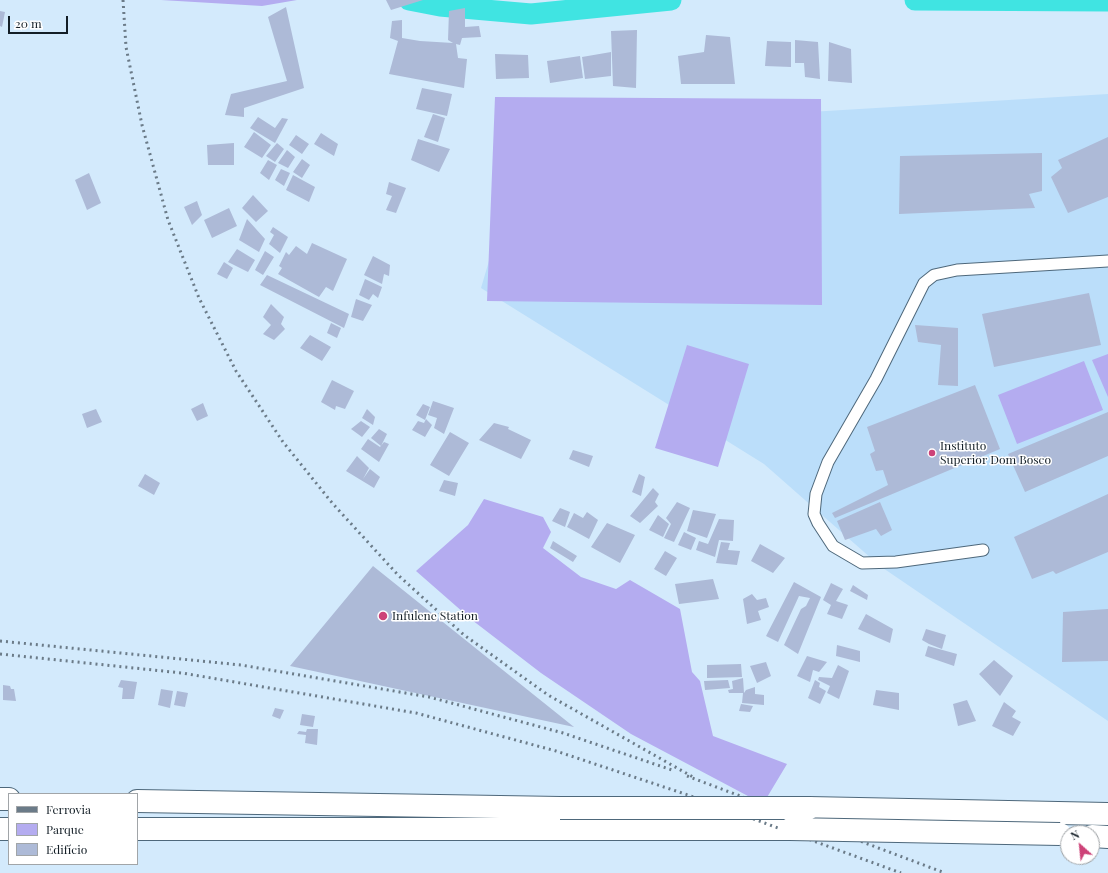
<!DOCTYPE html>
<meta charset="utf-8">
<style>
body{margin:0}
#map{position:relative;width:1108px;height:873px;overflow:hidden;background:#d3eafc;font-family:"Playfair Display",serif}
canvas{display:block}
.legend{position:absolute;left:8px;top:793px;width:130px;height:72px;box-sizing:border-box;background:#fff;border:1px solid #a1a5a8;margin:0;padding:5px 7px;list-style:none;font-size:12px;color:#131e26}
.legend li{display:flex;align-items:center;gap:8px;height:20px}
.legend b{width:20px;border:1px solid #a1a5a8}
.north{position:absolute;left:1060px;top:825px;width:40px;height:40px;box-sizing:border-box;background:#fff;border:1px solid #a1a5a8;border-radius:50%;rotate:333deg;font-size:11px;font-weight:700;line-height:16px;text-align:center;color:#131e26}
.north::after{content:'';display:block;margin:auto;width:14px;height:18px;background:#cd4278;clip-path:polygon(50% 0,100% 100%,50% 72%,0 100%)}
.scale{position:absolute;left:8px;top:16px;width:60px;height:18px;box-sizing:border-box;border:2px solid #131e26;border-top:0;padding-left:5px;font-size:12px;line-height:14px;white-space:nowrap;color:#131e26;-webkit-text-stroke:3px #fff;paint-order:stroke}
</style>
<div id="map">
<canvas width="1108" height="873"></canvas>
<ul class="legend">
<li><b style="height:5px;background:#6b7b88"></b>Ferrovia</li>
<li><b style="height:11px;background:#b4acf0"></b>Parque</li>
<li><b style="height:11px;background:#adbad7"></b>Edifício</li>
</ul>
<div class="north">N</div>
<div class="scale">20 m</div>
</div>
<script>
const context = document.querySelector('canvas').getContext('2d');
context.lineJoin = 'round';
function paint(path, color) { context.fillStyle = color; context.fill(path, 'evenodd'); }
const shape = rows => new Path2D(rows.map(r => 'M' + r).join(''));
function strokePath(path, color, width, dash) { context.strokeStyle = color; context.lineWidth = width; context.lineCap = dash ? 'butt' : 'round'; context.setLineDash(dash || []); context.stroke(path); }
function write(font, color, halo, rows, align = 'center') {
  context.font = font + ' "Playfair Display",serif'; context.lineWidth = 3; context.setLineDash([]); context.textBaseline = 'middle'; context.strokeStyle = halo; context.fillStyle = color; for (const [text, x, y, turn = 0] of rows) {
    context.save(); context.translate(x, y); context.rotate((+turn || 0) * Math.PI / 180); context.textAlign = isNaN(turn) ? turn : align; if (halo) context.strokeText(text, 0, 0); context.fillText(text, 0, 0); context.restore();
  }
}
const built = shape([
 [1108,94,1108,721,880,566,764,464,481,288,528,129]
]);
const green = shape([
 [161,0,297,0,262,6],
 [495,97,821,99,822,305,487,301],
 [687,345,749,364,718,467,655,448],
 [1108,354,1108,397,1092,360],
 [1084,361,1103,410,1017,444,998,395],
 [484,499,543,517,551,532,543,548,581,577,616,589,630,580,680,609,692,672,700,681,713,736,787,764,763,804,631,734,541,673,472,620,416,571,468,525]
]);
const canal = shape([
 [409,0,440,6,531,14,671,0],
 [915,0,1108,1]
]);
const building = shape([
 [386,0,423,0,391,10],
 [286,7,304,88,244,108,244,117,225,115,231,94,287,81,268,17],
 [465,8,465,27,479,26,481,37,462,38,460,45,456,44,458,58,467,59,464,88,389,74,398,41,390,38,392,21,402,20,402,38,420,41,453,43,448,40,449,11],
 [0,11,5,12,2,27,0,26],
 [637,30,636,88,613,86,611,31],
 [706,35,730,37,735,84,681,84,678,56,704,52],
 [795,40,818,42,820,79,805,77,804,63,795,63],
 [767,41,791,42,791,67,765,66],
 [829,42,851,49,852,83,828,81],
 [611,52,611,76,585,79,582,57],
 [495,54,528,55,529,78,496,79],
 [580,56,583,78,550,83,547,61],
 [422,88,452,94,447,116,416,109],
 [433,114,445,118,438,142,424,137],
 [258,117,275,128,282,118,288,119,275,143,250,128],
 [254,132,271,145,262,158,244,147],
 [321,133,338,144,334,156,314,144],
 [296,135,309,144,302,154,289,145],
 [1108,137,1108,197,1068,213,1051,177,1062,168,1058,160],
 [418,139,450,149,439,172,411,160],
 [234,143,234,165,208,165,207,145],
 [277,143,284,149,275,162,266,156],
 [287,150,295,157,288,168,278,163],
 [1042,153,1042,191,1029,194,1035,208,899,214,900,156],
 [302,159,310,165,302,178,293,172],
 [268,160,277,165,269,180,260,173],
 [281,169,290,173,284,186,275,180],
 [89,173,101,203,87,210,75,180],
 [293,175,315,187,309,202,286,190],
 [389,182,406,188,396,213,386,210,392,196,386,194],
 [253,195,268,211,256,222,242,208],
 [197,201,202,215,192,225,184,207],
 [229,208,237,226,212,238,204,220],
 [247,219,265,239,259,252,239,240],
 [273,227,288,237,280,253,269,244,274,235,270,232],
 [312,243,347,259,333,291,326,287,319,297,278,274,282,268,279,266,286,252,289,255,296,246,307,254],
 [237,249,255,260,248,272,228,262],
 [265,251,274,257,263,275,255,270],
 [373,256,390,265,389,276,384,274,382,284,364,275],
 [224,262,233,268,227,279,217,274],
 [267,275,349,314,344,328,260,285],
 [365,279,382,287,378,298,373,294,369,300,359,295],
 [1089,293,1101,345,994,367,982,314],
 [356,299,372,305,363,321,351,317],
 [271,304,284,317,281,324,285,329,274,340,263,334,271,325,263,317],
 [331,323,341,328,337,338,327,333],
 [915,325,958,328,958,386,938,385,941,345,918,342],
 [310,335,331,347,322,361,300,348],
 [332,380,354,391,345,409,336,406,335,410,321,402],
 [975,385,1000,449,835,518,832,513,888,485,883,470,876,471,870,454,875,451,867,427],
 [433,401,454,408,444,434,434,428,437,418,428,415],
 [203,403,208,416,197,421,191,409],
 [423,404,430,407,425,420,416,415],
 [96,409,102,422,87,428,82,414],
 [367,409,375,417,373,425,362,418],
 [1108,412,1108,456,1025,492,1008,454],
 [426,419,432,425,425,437,412,430,418,421,424,423],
 [361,421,370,427,362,437,351,429],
 [494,423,509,427,508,429,531,440,521,459,479,440],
 [379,429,387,434,381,446,371,438],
 [450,432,469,443,449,476,430,465],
 [368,439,380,447,384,442,389,444,379,462,361,449],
 [573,450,593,456,589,467,569,459],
 [357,456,369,468,363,479,370,469,380,477,374,488,346,471],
 [145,474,160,483,154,495,138,486],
 [639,474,645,477,641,496,632,492],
 [444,480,458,483,455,496,439,491],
 [653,488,659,494,655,502,658,506,640,523,630,516],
 [1108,494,1108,552,1056,574,1053,571,1032,579,1014,537],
 [677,502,690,508,674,542,664,538,671,524,666,518],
 [880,502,892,530,881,536,876,529,845,540,837,521],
 [560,508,570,512,565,527,552,521],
 [693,510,716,514,707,538,687,531],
 [587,512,598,520,589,539,567,527,574,513,583,518],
 [658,515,669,524,663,537,649,530],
 [719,519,734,520,733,541,719,540,715,557,696,550,699,541,708,544],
 [607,523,635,535,620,563,591,547],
 [684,532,696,538,691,550,678,545],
 [553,541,577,556,573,562,550,548],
 [721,542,730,543,728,550,740,551,737,565,716,563],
 [760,544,785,558,773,573,751,561],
 [665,551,677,558,666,576,654,569],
 [373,566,574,727,290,666],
 [713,579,719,599,679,604,675,584],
 [794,582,821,597,798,654,784,645,801,609,806,606,810,598,799,596,778,642,766,636],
 [831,583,843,589,836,601,848,605,842,619,827,614,831,605,823,600],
 [853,585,868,595,867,600,850,591],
 [752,594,757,600,766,598,769,607,758,611,761,620,747,624,743,599],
 [1108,609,1108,661,1062,662,1063,612],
 [866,614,893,629,890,643,858,629],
 [926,629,946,635,942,649,929,644,922,640],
 [837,645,860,651,860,662,836,656],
 [928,646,957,654,954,666,925,656],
 [807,656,827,662,819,672,813,670,810,682,797,676],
 [994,660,1013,676,1000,696,979,674],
 [766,662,771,676,757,683,750,666],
 [741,664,742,677,707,678,707,665],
 [838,665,849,671,839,699,827,693,830,686,818,680,819,677,832,678],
 [743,678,744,693,746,690,755,687,755,694,764,695,764,705,742,703,743,693,729,693,728,690,733,689,732,681],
 [121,680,137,682,134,699,122,699,123,688,118,687],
 [728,680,730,688,705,690,704,681],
 [815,680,820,683,819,687,826,691,820,704,808,698],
 [3,685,10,686,11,689,14,689,16,701,3,700],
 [161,689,173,691,170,708,158,705],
 [876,690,899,693,899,710,873,705],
 [177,691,188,693,185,707,174,705],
 [967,700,976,721,958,726,953,704],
 [1004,702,1016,711,1012,717,1021,722,1013,736,992,726],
 [741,704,753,706,750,712,739,711],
 [275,708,284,710,280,719,272,716],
 [302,714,315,716,313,727,300,725],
 [307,729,318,729,317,745,305,743,306,735,297,734,299,731,306,732]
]);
const lane = shape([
 [983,550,896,562,862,563,833,546,818,523,814,514,816,494,828,462,876,379,924,283,934,275,957,270,1108,261]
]);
const highway = shape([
 [0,799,9,799],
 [137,801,560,808],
 [809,808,1108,814],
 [0,829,9,829],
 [137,829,790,829],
 [1092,836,1108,837]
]);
const rail = shape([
 [123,0,126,47,142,125,168,220,199,298,236,371,283,442,333,504,398,575,464,635,548,695,693,777],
 [0,641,241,665,429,697,563,733,672,770],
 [0,654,182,673,416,713,556,751,688,795,901,873],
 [687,776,945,873]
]);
const highwayBridge = shape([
 [560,808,809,808],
 [790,829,1060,834]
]);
const markers = [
 [932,453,4,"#cd4278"],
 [383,616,5,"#cd4278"]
];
const poiNames = [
 ["Instituto",940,446],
 ["Superior Dom Bosco",940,460],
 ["Infulene Station",392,616]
];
paint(built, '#bbdefa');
paint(green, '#b4acf0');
strokePath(canal, '#40e4e2', 21);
paint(building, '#adbad7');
strokePath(lane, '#4e687b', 13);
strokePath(highway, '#4e687b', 24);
strokePath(lane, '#fff', 11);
strokePath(highway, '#fff', 22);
strokePath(rail, '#6b7b88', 3, [2, 4]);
strokePath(highwayBridge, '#4e687b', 24, []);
strokePath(highwayBridge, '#fff', 22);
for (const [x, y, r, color] of markers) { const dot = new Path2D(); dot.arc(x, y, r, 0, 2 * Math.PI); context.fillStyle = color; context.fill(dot); strokePath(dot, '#fff', 1.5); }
write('12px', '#131e26', '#fff', poiNames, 'left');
</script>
